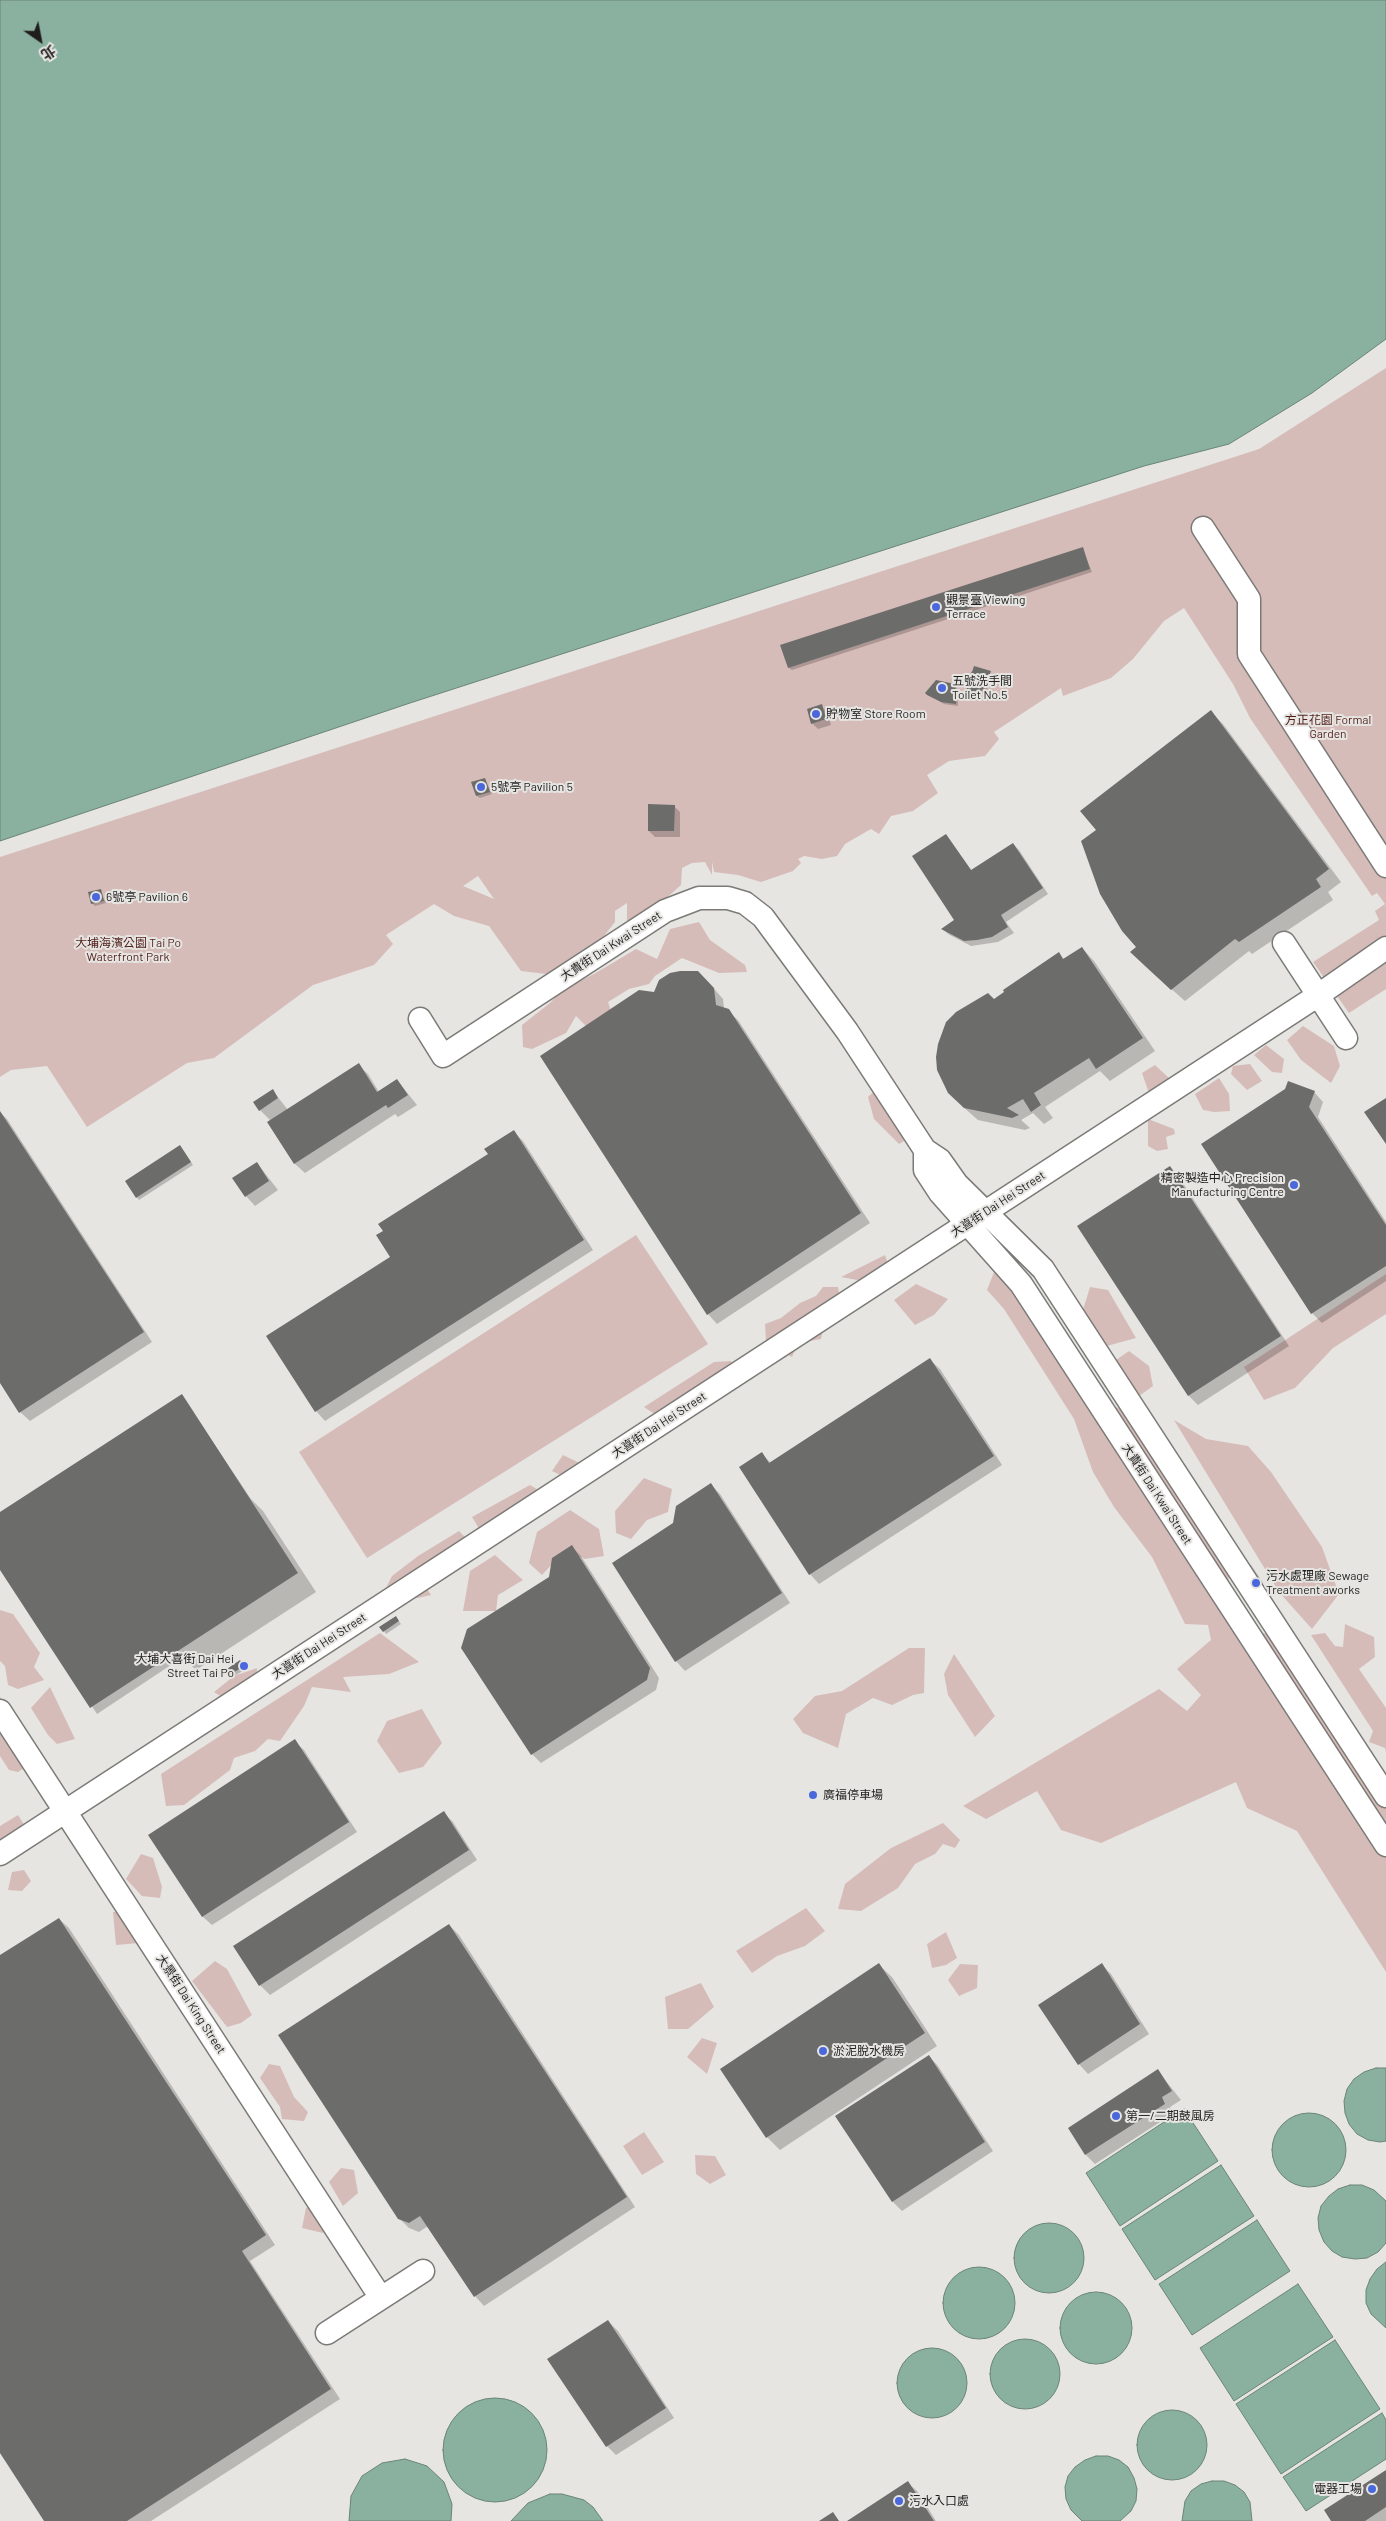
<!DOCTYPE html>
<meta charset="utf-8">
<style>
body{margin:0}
#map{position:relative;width:1386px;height:2521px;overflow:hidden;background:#e6e5e2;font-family:Barlow,"Noto Sans TC",sans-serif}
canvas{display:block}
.north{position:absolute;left:15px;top:15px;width:50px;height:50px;-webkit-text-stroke:4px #e6e5e2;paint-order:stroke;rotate:147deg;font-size:14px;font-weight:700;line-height:20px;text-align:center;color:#1f1e1d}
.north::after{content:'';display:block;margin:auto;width:18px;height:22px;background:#1f1e1d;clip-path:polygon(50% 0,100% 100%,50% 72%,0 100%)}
</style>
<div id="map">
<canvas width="1386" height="2521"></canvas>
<div class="north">北</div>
</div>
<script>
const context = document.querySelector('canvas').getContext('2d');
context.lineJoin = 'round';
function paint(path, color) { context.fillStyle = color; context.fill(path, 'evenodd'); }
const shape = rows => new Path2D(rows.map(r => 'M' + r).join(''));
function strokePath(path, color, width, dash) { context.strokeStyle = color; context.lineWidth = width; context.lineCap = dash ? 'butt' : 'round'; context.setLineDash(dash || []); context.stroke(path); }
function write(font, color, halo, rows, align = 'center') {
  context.font = font + ' Barlow,"Noto Sans TC",sans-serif'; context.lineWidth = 4; context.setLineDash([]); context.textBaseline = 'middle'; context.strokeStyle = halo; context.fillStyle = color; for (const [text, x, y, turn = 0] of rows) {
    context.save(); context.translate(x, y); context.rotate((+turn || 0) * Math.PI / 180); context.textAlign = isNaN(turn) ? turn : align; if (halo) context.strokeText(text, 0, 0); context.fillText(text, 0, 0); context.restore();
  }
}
const green = shape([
 [1386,368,1386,989,1349,1013,1313,962,1379,920,1375,911,1385,904,1377,893,1372,896,1250,718,1233,684,1184,608,1164,621,1133,659,1111,678,1063,696,1061,688,994,732,999,739,985,756,949,761,927,775,938,793,913,811,891,816,879,834,871,829,845,844,837,856,822,859,804,856,798,859,801,863,793,871,761,882,738,875,714,872,712,862,712,875,705,862,692,863,682,868,681,885,651,912,627,921,627,903,615,911,615,922,604,936,580,978,521,971,489,926,454,916,434,904,386,935,393,944,374,965,313,985,214,1058,187,1063,87,1127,47,1066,11,1070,0,1077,0,857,1259,449],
 [478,876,494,899,463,886],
 [699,922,710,940,745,965,747,972,719,973,682,958,655,976,649,984,629,989,608,1002,613,1017,591,1031,576,1016,566,1033,532,1049,523,1047,522,1025,550,1003,563,989,594,974,636,949,657,959,670,929],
 [1303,1026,1334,1046,1340,1066,1331,1083,1301,1060,1287,1040],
 [1266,1045,1284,1059,1282,1073,1272,1072,1254,1055],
 [1250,1064,1262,1081,1247,1090,1231,1074,1233,1066],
 [1155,1065,1170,1079,1149,1093,1142,1073],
 [1219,1078,1229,1094,1230,1111,1214,1112,1203,1110,1195,1094],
 [882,1084,917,1133,899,1144,874,1119,868,1097],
 [1148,1119,1174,1129,1175,1134,1166,1137,1168,1149,1157,1151,1148,1146],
 [636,1235,708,1344,367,1558,299,1452],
 [885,1255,894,1282,857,1280,841,1277],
 [998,1262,1099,1400,1135,1415,1231,1559,1225,1607,1239,1625,1291,1642,1386,1800,1386,1972,1297,1831,1247,1808,1236,1782,1101,1843,1061,1830,1037,1791,986,1819,963,1806,1159,1689,1187,1711,1201,1695,1177,1669,1211,1640,1208,1625,1185,1624,1152,1557,1114,1507,1093,1472,1074,1419,1004,1309,987,1290],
 [1386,1274,1386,1314,1333,1348,1295,1388,1264,1400,1244,1367],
 [916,1284,948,1299,934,1315,915,1325,894,1300],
 [823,1287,838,1287,842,1312,824,1324,821,1339,798,1343,792,1357,766,1342,765,1324,781,1318,800,1303,816,1296],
 [1090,1287,1108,1290,1136,1338,1103,1347,1082,1313],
 [1129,1351,1149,1366,1153,1386,1139,1396,1116,1360],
 [731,1361,739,1385,659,1417,644,1407,714,1362],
 [1174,1420,1206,1439,1248,1446,1271,1472,1322,1547,1339,1594,1312,1629,1279,1592],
 [563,1455,598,1472,583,1486,552,1471],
 [644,1478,672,1489,668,1512,647,1520,631,1539,616,1533,615,1511],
 [530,1485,553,1499,480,1530,472,1517],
 [570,1510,599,1529,604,1556,585,1559,565,1550,542,1575,529,1563,537,1532],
 [459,1531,466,1538,416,1571,431,1595,418,1598,385,1590,392,1576,418,1556],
 [495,1555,523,1580,498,1595,496,1611,463,1611,470,1571],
 [0,1610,13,1614,40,1653,34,1667,44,1680,18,1689,8,1685,5,1666,0,1661],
 [1345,1624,1374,1637,1375,1657,1359,1669,1386,1708,1386,1752,1385,1748,1369,1742,1373,1731,1311,1635,1325,1633,1335,1646,1343,1647],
 [380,1633,419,1662,389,1674,343,1677,351,1692,312,1687,304,1706,280,1741,268,1739,255,1751,234,1758,230,1770,184,1805,166,1806,161,1774],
 [909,1648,925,1648,924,1693,913,1695,892,1705,873,1698,846,1714,838,1748,803,1733,793,1719,815,1696,842,1691],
 [954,1654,995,1716,975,1737,948,1695,944,1674],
 [257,1668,256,1696,222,1697,214,1692,234,1676],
 [50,1687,75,1739,57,1744,48,1735,31,1708],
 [0,1697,42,1757,18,1772,9,1770,0,1756],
 [422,1709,442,1743,423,1767,399,1773,377,1741,387,1721],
 [18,1815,33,1839,0,1860,0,1826],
 [943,1823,960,1840,955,1848,943,1844,935,1854,915,1864,898,1888,861,1911,838,1909,845,1884,891,1848],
 [141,1854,153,1858,162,1887,160,1898,142,1896,126,1879],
 [24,1870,31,1881,22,1891,8,1890,12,1872],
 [806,1908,825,1931,805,1946,777,1956,752,1973,736,1951],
 [113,1912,124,1912,139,1943,116,1945],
 [946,1932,957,1958,946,1965,932,1968,927,1944],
 [215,1961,227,1969,252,2015,241,2023,227,2027,192,1981],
 [960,1964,978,1965,977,1988,959,1996,948,1980],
 [701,1983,714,2007,688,2029,668,2029,665,1997],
 [702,2038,717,2043,707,2074,687,2057],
 [269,2064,280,2066,294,2097,308,2112,304,2121,282,2119,280,2107,260,2078],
 [644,2132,664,2162,642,2175,623,2146],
 [695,2155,715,2156,726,2175,710,2184,696,2174],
 [341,2168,354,2170,358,2193,343,2206,329,2182],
 [321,2198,331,2211,323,2233,302,2228,306,2208]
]);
const water = shape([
 [0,0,1386,0,1386,339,1312,393,1229,444,1144,466,410,703,0,841,0,0],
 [1376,2068,1386,2068,1386,2141,1380,2142,1368,2140,1357,2134,1349,2124,1345,2113,1344,2101,1347,2089,1354,2079,1364,2072,1376,2068],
 [1184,2109,1218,2161,1120,2226,1086,2173,1184,2109],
 '1272 2150a37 37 0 1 1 74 0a37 37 0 1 1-74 0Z',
 [1221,2165,1254,2216,1155,2280,1122,2229,1221,2165],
 [1350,2185,1362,2185,1374,2190,1386,2201,1386,2243,1378,2252,1367,2258,1355,2259,1342,2257,1332,2251,1324,2242,1319,2230,1318,2218,1321,2206,1329,2196,1338,2189,1350,2185],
 [1257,2220,1290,2271,1192,2335,1159,2284,1257,2220],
 '1014 2258a35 35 0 1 1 70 0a35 35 0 1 1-70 0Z',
 [1386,2262,1386,2328,1371,2314,1366,2303,1366,2290,1370,2279,1377,2269,1386,2262],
 '943 2303a36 36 0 1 1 72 0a36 36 0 1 1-72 0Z',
 [1298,2284,1333,2337,1234,2401,1200,2348,1298,2284],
 '1060 2328a36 36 0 1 1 72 0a36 36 0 1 1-72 0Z',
 '990 2374a35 35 0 1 1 70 0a35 35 0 1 1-70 0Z',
 [1335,2340,1380,2409,1281,2474,1236,2404,1335,2340],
 '897 2383a35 35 0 1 1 70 0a35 35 0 1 1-70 0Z',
 '443 2450a52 52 0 1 1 104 0a52 52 0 1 1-104 0Z',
 '1137 2445a35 35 0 1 1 70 0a35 35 0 1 1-70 0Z',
 [1382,2413,1386,2420,1386,2459,1306,2511,1283,2477,1382,2413],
 [1096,2456,1108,2456,1119,2460,1128,2467,1134,2478,1137,2489,1136,2501,1131,2511,1120,2521,1082,2521,1071,2510,1066,2499,1065,2487,1068,2476,1075,2467,1085,2460,1096,2456],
 [405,2459,427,2466,444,2482,452,2504,451,2521,349,2521,351,2496,362,2476,382,2463,405,2459],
 [1212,2481,1224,2481,1235,2485,1244,2492,1250,2502,1252,2521,1182,2521,1185,2501,1191,2491,1201,2484,1212,2481],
 [550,2494,562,2494,584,2500,593,2507,603,2521,511,2521,528,2503,550,2494]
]);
const shadow = shape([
 [1082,549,1092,572,792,670,789,668,782,646],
 [975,668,993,675,987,690,977,699,964,681],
 [954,685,957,688,958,706,944,704,929,695],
 [821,706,827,712,831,725,818,729,812,723],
 [1211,712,1223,724,1341,882,1328,892,1333,900,1252,954,1249,951,1185,1001,1144,965,1098,830],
 [485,779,492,794,480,798,477,796],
 [674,806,680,812,680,837,655,837,649,831],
 [946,835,972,871,1013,844,1019,850,1048,894,1006,922,1014,933,998,942,971,946,948,934,943,929,956,920],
 [100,890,106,903,95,906,92,903],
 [1082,948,1094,961,1155,1051,1110,1081,1100,1071,1045,1107,1053,1118,1044,1124,1033,1113,1021,1120,1030,1128,1025,1130,978,1120,962,1106,994,1001,1059,954,1064,959],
 [708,982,723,999,724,1008,738,1020,870,1223,717,1324,708,1314,655,993],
 [358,1065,368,1074,379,1092,397,1080,417,1105,398,1117,395,1114,305,1173,295,1164,269,1123,271,1121,260,1110,273,1091,288,1110],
 [1314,1092,1323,1102,1318,1117,1386,1222,1386,1281,1322,1323,1312,1313,1203,1144],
 [0,1112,7,1119,152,1342,30,1421,20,1412,0,1381],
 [514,1132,523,1141,593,1250,325,1421,316,1411,489,1155],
 [183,1150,193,1165,139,1200,126,1182],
 [257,1163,278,1190,255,1206,246,1196],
 [1170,1167,1179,1177,1289,1346,1198,1405,1189,1396,1079,1226],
 [930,1360,940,1369,1002,1465,819,1584,810,1574,762,1454,771,1463],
 [182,1396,251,1499,263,1511,316,1592,196,1670,183,1657,97,1714,0,1568,0,1513],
 [711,1485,720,1494,790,1603,685,1671,676,1661,674,1524],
 [572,1547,581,1556,659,1678,656,1690,541,1763,532,1754,550,1578],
 [1251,1565,1263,1583,1260,1585,1247,1567],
 [398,1620,401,1624,386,1634,384,1631],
 [243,1664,246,1669,231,1678,229,1675],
 [294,1741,304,1750,357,1832,212,1925,202,1916],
 [444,1813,453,1822,477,1860,270,1995,260,1985,235,1946],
 [59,1919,69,1928,275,2245,250,2261,340,2399,151,2521,46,2521,0,2451,0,1957],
 [449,1925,459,1935,635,2207,484,2306,475,2296,428,2226,419,2232,409,2228,399,2218],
 [879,1965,892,1977,937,2046,780,2150,767,2137,722,2069],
 [1102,1965,1111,1974,1149,2034,1088,2074,1079,2064,1040,2005],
 [929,2056,938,2066,993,2151,902,2211,893,2202,836,2117],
 [1158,2071,1181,2100,1170,2107,1174,2113,1095,2164,1086,2155,1069,2128],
 [608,2321,618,2331,674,2418,616,2455,607,2446],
 [1386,2472,1386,2521,1333,2521],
 [908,2483,918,2492,936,2521,849,2521]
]);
const building = shape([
 [1083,547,1090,569,788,668,780,645],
 [974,666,991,671,985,687,973,698,962,681,972,672],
 [936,680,955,684,956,704,941,702,927,695,925,693],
 [822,704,826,719,811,724,807,709],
 [1211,710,1329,869,1316,879,1321,887,1239,942,1235,939,1171,990,1130,952,1136,947,1122,931,1100,894,1081,841,1096,830,1080,811],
 [485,778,490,792,476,796,471,782],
 [648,804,675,805,674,831,648,831],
 [946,834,971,870,1013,843,1043,888,1001,915,1008,927,992,937,977,940,964,941,941,929,954,920,912,856],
 [101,889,104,901,91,904,88,892],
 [1082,947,1143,1038,1096,1069,1089,1058,1034,1093,1041,1105,1031,1112,1023,1099,1007,1108,1019,1115,1012,1118,964,1108,948,1093,937,1070,936,1057,938,1044,946,1022,956,1012,988,993,994,999,1004,992,1003,990,1059,952,1063,959],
 [680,971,698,971,714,988,716,1005,729,1009,861,1213,707,1315,540,1056,639,990,654,992,659,980,670,973],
 [359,1063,377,1092,397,1079,408,1095,388,1108,386,1105,294,1164,267,1122],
 [1288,1081,1315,1091,1309,1107,1386,1225,1386,1266,1311,1314,1201,1144,1285,1089],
 [273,1089,278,1098,259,1111,253,1102],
 [1386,1098,1386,1144,1364,1112],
 [0,1111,144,1332,19,1413,0,1383],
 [514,1130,584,1240,315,1412,266,1336,390,1257,376,1235,383,1231,378,1224,488,1154,484,1149],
 [180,1145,191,1162,136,1198,125,1181],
 [257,1162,269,1181,245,1197,232,1178],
 [1170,1166,1281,1336,1188,1396,1077,1226],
 [930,1358,994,1456,809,1575,739,1467,762,1452,769,1463],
 [182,1394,298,1573,90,1708,0,1570,0,1512],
 [711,1483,782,1593,675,1662,612,1563,673,1523,676,1506],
 [572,1545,650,1668,647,1680,531,1755,461,1648,467,1629,549,1577,552,1558],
 [396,1616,399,1621,383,1632,379,1627],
 [240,1660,244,1666,228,1676,224,1671],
 [295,1739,349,1822,202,1917,148,1835],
 [444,1811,469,1850,259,1986,233,1946],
 [59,1918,266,2235,242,2251,331,2389,127,2521,44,2521,0,2453,0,1955],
 [449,1924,627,2197,474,2297,420,2216,409,2223,398,2219,278,2035],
 [879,1963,925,2033,766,2138,720,2069],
 [1102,1963,1140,2024,1078,2065,1038,2005],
 [929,2055,985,2142,892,2202,835,2116],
 [1158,2069,1172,2091,1162,2097,1165,2104,1085,2155,1068,2128],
 [608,2320,666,2408,606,2447,547,2359],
 [1386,2470,1386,2507,1365,2521,1331,2521,1324,2510],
 [908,2481,934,2521,847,2521],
 [833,2512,839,2521,819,2521]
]);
const minor = shape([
 [1203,528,1249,599,1249,654,1386,866],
 [1284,943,1346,1038],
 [420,1019,443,1056,665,911,699,898,728,898,745,903,763,917,847,1031,925,1150,940,1160,957,1184,1043,1269,1386,1796],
 [925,1150,925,1170,940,1193,1021,1284,1386,1845],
 [0,1711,381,2298],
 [0,1854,1317,996,1386,948],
 [327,2333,423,2271]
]);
const markers = [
 [936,607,5,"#4a68dc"],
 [942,688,5,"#4a68dc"],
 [816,714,5,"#4a68dc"],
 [481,787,5,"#4a68dc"],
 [96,897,5,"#4a68dc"],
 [1294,1185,5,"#4a68dc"],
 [1256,1583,5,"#4a68dc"],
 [244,1666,5,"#4a68dc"],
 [813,1795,5,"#4a68dc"],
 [823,2051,5,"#4a68dc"],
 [1116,2116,5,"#4a68dc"],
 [1372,2489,5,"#4a68dc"],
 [899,2501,5,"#4a68dc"]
];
const poiNames = [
 ["觀景臺 Viewing",946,600],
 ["Terrace",946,614],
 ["五號洗手間",952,681],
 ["Toilet No.5",952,695],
 ["貯物室 Store Room",826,714],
 ["5號亭 Pavilion 5",491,787],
 ["6號亭 Pavilion 6",106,897],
 ["精密製造中心 Precision",1284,1178,"right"],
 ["Manufacturing Centre",1284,1192,"right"],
 ["污水處理廠 Sewage",1266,1576],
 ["Treatment aworks",1266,1590],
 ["大埔大喜街 Dai Hei",234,1659,"right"],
 ["Street Tai Po",234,1673,"right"],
 ["廣福停車場",823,1795],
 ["淤泥脫水機房",833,2051],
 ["第一/二期鼓風房",1126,2116],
 ["電器工場",1362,2489,"right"],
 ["污水入口處",909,2501]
];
const parkNames = [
 ["方正花園 Formal",1328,720],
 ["Garden",1328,734],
 ["大埔海濱公園 Tai Po",128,943],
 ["Waterfront Park",128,957]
];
const streetNames = [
 ["大貴街 Dai Kwai Street",611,946,-33],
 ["大喜街 Dai Hei Street",998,1204,-33],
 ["大喜街 Dai Hei Street",659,1425,-33],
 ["大貴街 Dai Kwai Street",1157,1494,57],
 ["大喜街 Dai Hei Street",319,1646,-33],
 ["大景街 Dai King Street",191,2004,57]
];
paint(green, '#d6bcb9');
paint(water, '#8ab09f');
strokePath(water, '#6a8478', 1);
paint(shadow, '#0003');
paint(building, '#6c6d6a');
strokePath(minor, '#7b7a77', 25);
strokePath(minor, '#fff', 22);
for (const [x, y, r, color] of markers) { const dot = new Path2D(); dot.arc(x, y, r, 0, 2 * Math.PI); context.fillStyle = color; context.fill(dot); strokePath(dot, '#e6e5e2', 2); }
write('12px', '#1f1e1d', '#e6e5e2', poiNames, 'left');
write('12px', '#521e1a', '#e6e5e2', parkNames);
write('12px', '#1f1e1d', '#e6e5e2', streetNames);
</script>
